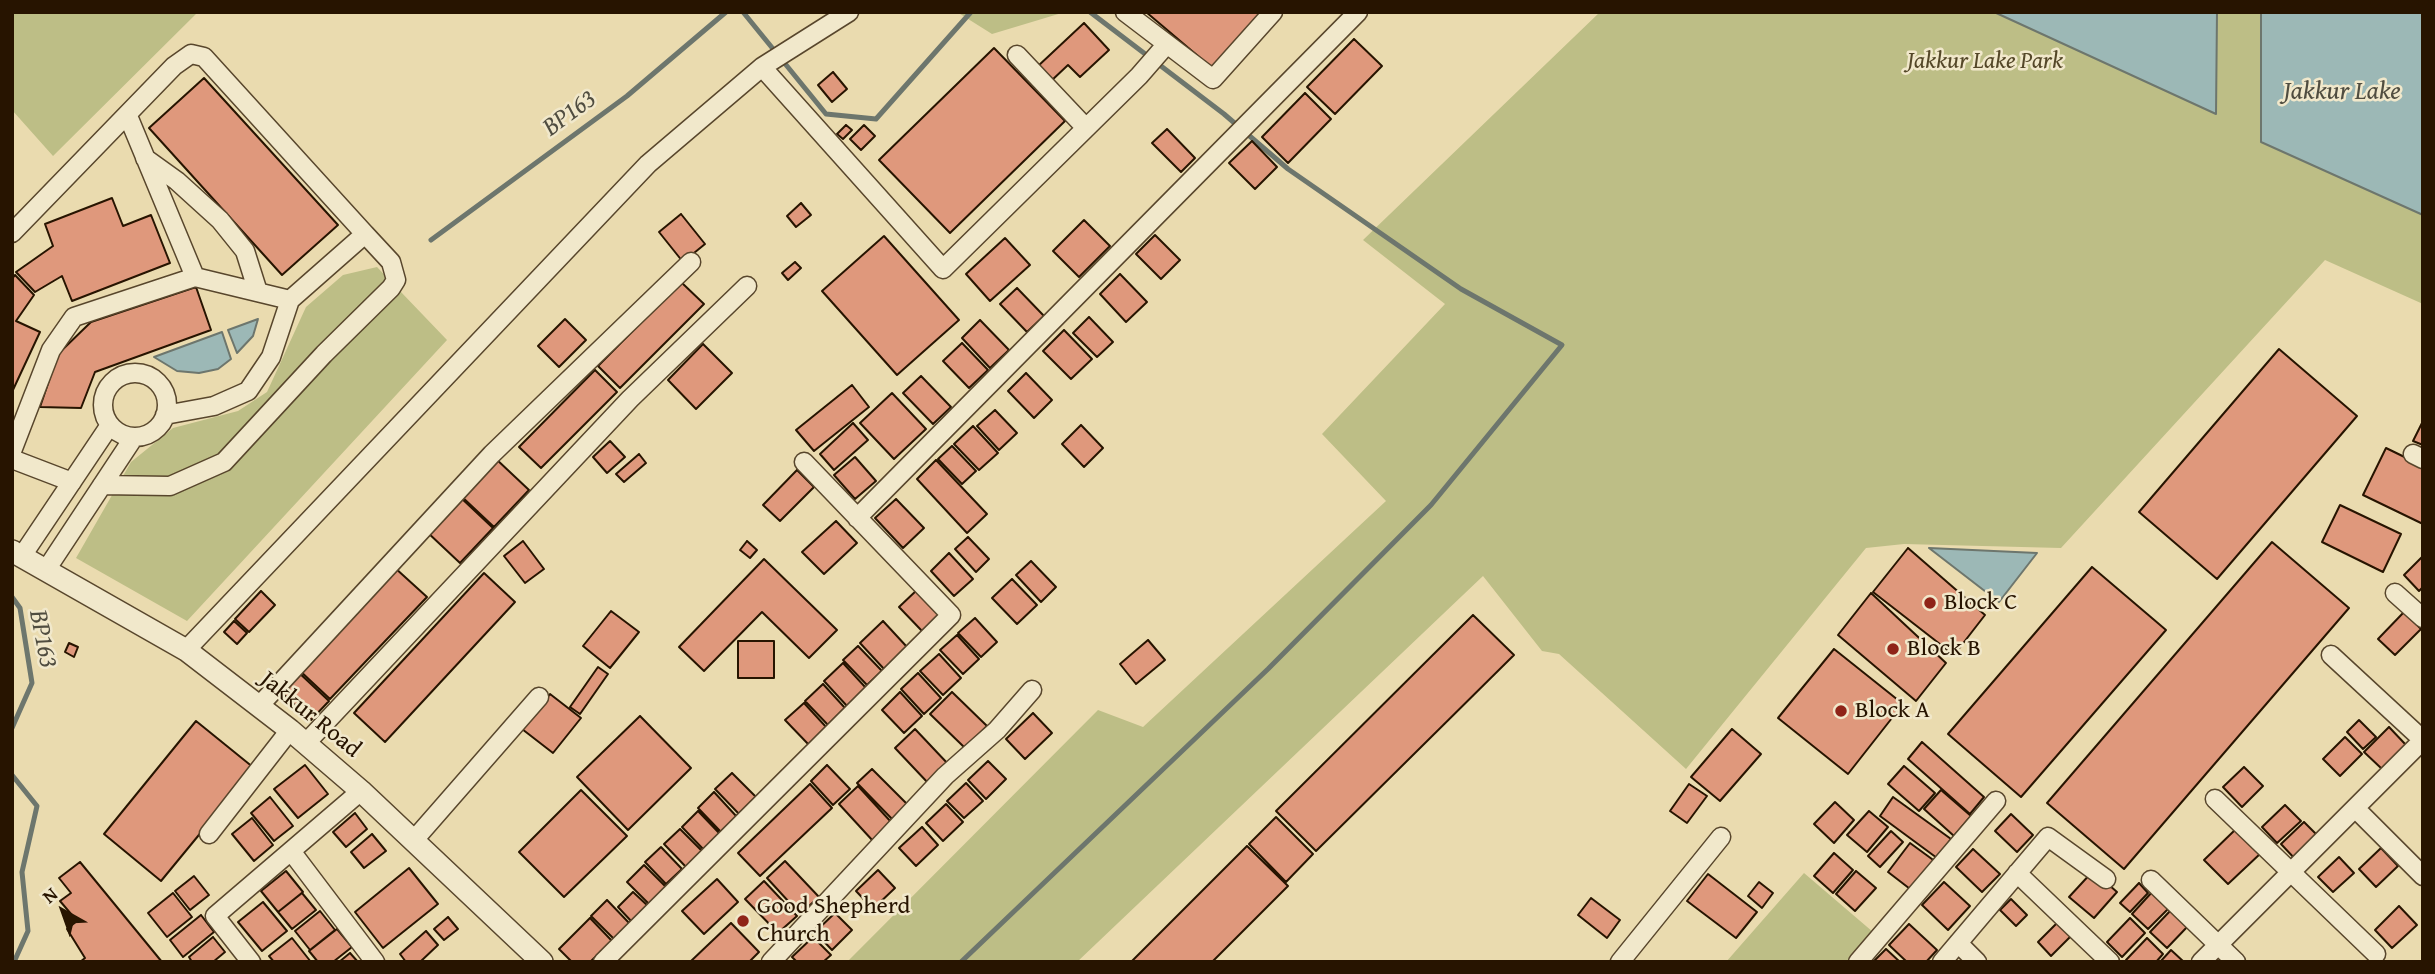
<!DOCTYPE html>
<style>
body{margin:0}
#map{position:relative;width:2435px;height:974px;overflow:hidden;background:#eadbaf;font-family:"Gentium Book Plus",serif}
canvas{display:block}
.frame{position:absolute;inset:0;border:14px solid #271400;pointer-events:none}
.north{position:absolute;left:28px;top:876px;width:70px;height:70px;-webkit-text-stroke:5px #f1e8cb;paint-order:stroke;rotate:320deg;font-size:19px;font-weight:700;line-height:28px;text-align:center;color:#271400}
.north::after{content:'';display:block;margin:auto;width:24px;height:32px;background:#271400;clip-path:polygon(50% 0,100% 100%,50% 72%,0 100%)}
</style>
<div id="map">
<canvas width="2435" height="974"></canvas>
<div class="frame"></div>
<div class="north">N</div>
</div>
<script>
const context = document.querySelector('canvas').getContext('2d');
context.lineJoin = 'round';
function paint(path, color) { context.fillStyle = color; context.fill(path, 'evenodd'); }
const shape = rows => new Path2D(rows.map(r => 'M' + r).join(''));
function strokePath(path, color, width, dash) { context.strokeStyle = color; context.lineWidth = width; context.lineCap = dash ? 'butt' : 'round'; context.setLineDash(dash || []); context.stroke(path); }
function write(font, color, halo, rows, align = 'center') {
  context.font = font + ' "Gentium Book Plus",serif'; context.lineWidth = 5; context.setLineDash([]); context.textBaseline = 'middle'; context.strokeStyle = halo; context.fillStyle = color; for (const [text, x, y, turn = 0] of rows) {
    context.save(); context.translate(x, y); context.rotate((+turn || 0) * Math.PI / 180); context.textAlign = isNaN(turn) ? turn : align; if (halo) context.strokeText(text, 0, 0); context.fillText(text, 0, 0); context.restore();
  }
}
const green = shape([
 [12,12,198,12,53,156,12,110],
 [957,12,1065,12,992,34],
 [1600,12,1994,12,2215,113,2217,12,2261,12,2262,142,2423,215,2423,304,2325,260,2061,548,1904,544,1866,548,1686,769,1559,654,1542,651,1483,576,1077,962,847,962,1098,710,1143,727,1386,501,1322,434,1445,304,1363,240],
 [377,267,447,340,187,621,76,558,131,462,173,428,238,411,267,392,306,307,343,275],
 [1804,873,1873,932,1847,962,1726,962]
]);
const water = shape([
 [1994,12,2217,12,2216,114,1994,12],
 [2261,12,2423,12,2423,215,2261,142,2261,12],
 [258,319,253,336,237,353,228,330,258,319],
 [222,332,231,359,218,369,199,373,177,371,154,357,222,332],
 [1929,548,2037,553,1999,602,1929,548]
]);
const stream = shape([
 [743,12,826,114,876,119,971,12],
 [431,240,627,96,726,12],
 [12,597,20,608,32,683,12,728],
 [12,775,37,806,22,872,28,931,14,962],
 [961,962,1268,669,1431,505,1562,345,1461,289,1288,169,1224,114,1090,12]
]);
const building = shape([
 [1146,12,1268,12,1218,73,1146,12],
 [1084,23,1109,50,1080,77,1068,65,1050,82,1037,67,1084,23],
 [1354,39,1382,66,1335,114,1307,87,1354,39],
 [994,48,1065,121,950,233,879,160,994,48],
 [833,72,847,89,832,102,818,85,833,72],
 [204,78,338,225,282,275,149,128,204,78],
 [1305,93,1331,119,1288,163,1262,137,1305,93],
 [846,125,852,130,843,139,837,134,846,125],
 [864,125,875,136,861,150,850,139,864,125],
 [1167,129,1195,158,1181,172,1152,143,1167,129],
 [1252,141,1277,167,1255,189,1229,163,1252,141],
 [112,198,123,226,151,215,170,263,72,301,62,276,35,292,16,272,53,246,45,224,112,198],
 [801,203,811,215,796,227,787,216,801,203],
 [681,214,705,244,683,262,659,232,681,214],
 [1084,220,1110,246,1079,277,1053,251,1084,220],
 [1155,235,1180,260,1161,279,1136,254,1155,235],
 [884,236,959,320,897,375,822,291,884,236],
 [1005,238,1030,265,990,301,966,274,1005,238],
 [795,262,801,268,788,280,782,273,795,262],
 [1120,274,1147,302,1126,322,1100,294,1120,274],
 [15,275,34,295,16,321,40,332,12,392,12,279,15,275],
 [681,282,704,304,620,388,598,366,681,282],
 [196,287,211,330,95,372,81,408,40,407,58,354,91,322,196,287],
 [1017,288,1044,316,1027,332,1000,304,1017,288],
 [1089,317,1113,342,1097,357,1073,333,1089,317],
 [565,319,586,340,559,367,538,346,565,319],
 [980,320,1009,350,990,368,962,338,980,320],
 [1064,330,1092,359,1071,379,1043,351,1064,330],
 [962,343,988,370,969,388,943,361,962,343],
 [703,344,732,373,696,409,668,380,703,344],
 [2279,349,2357,416,2217,579,2139,512,2279,349],
 [595,370,617,392,541,468,519,447,595,370],
 [1026,373,1052,400,1034,418,1008,391,1026,373],
 [921,376,951,407,933,424,903,393,921,376],
 [852,385,869,407,814,451,796,430,852,385],
 [892,393,926,429,894,459,860,423,892,393],
 [995,410,1017,433,999,450,977,426,995,410],
 [2423,421,2423,445,2413,441,2423,421],
 [853,423,868,440,834,470,820,454,853,423],
 [1081,425,1103,448,1084,467,1062,444,1081,425],
 [973,426,998,453,979,470,954,444,973,426],
 [610,441,625,457,607,473,593,457,610,441],
 [952,446,976,471,962,484,938,459,952,446],
 [2386,448,2423,466,2423,524,2363,495,2386,448],
 [639,454,646,463,624,482,616,474,639,454],
 [855,457,876,481,855,499,834,475,855,457],
 [495,458,529,490,494,527,460,495,495,458],
 [936,460,987,514,967,533,917,479,936,460],
 [797,470,814,487,780,521,763,505,797,470],
 [459,496,493,528,460,563,426,531,459,496],
 [896,499,924,528,903,548,875,518,896,499],
 [2340,505,2401,534,2383,572,2322,542,2340,505],
 [836,521,857,543,824,574,802,552,836,521],
 [968,537,989,559,976,572,955,549,968,537],
 [523,541,544,569,525,583,504,556,523,541],
 [747,541,757,550,750,558,740,550,747,541],
 [2272,542,2349,608,2124,869,2047,803,2272,542],
 [1908,548,1985,615,1954,655,1873,592,1908,548],
 [949,553,973,579,954,596,931,571,949,553],
 [2423,556,2423,587,2419,591,2404,575,2423,556],
 [764,559,837,630,809,658,762,612,704,671,679,647,764,559],
 [1031,561,1056,587,1041,602,1016,575,1031,561],
 [394,567,427,597,330,699,298,669,394,567],
 [2092,567,2166,630,2021,797,1948,734,2092,567],
 [484,573,515,602,385,742,354,713,484,573],
 [1012,579,1037,605,1017,624,992,598,1012,579],
 [918,589,941,614,922,631,899,607,918,589],
 [261,591,275,605,249,632,235,619,261,591],
 [1871,593,1946,663,1916,701,1838,635,1871,593],
 [611,611,639,632,610,668,583,646,611,611],
 [2404,612,2421,629,2395,655,2378,639,2404,612],
 [1473,615,1514,655,1316,851,1276,811,1473,615],
 [975,618,997,642,981,657,958,633,975,618],
 [234,621,247,633,237,644,224,632,234,621],
 [883,621,907,647,884,669,860,643,883,621],
 [957,635,979,659,963,674,940,650,957,635],
 [1148,640,1165,660,1136,684,1120,664,1148,640],
 [738,641,774,641,774,678,738,678,738,641],
 [69,643,78,647,74,657,65,652,69,643],
 [858,646,882,671,867,685,843,660,858,646],
 [1834,649,1903,704,1848,774,1778,718,1834,649],
 [939,654,961,678,943,695,920,671,939,654],
 [843,663,866,688,847,706,824,681,843,663],
 [598,667,608,674,580,714,570,707,598,667],
 [296,670,329,701,311,720,278,689,296,670],
 [918,673,941,698,924,714,901,689,918,673],
 [823,684,845,708,828,725,805,701,823,684],
 [900,692,922,716,904,733,882,710,900,692],
 [952,692,987,726,965,748,930,714,952,692],
 [550,694,581,718,553,753,522,729,550,694],
 [804,703,827,728,809,745,785,720,804,703],
 [1033,713,1052,733,1025,759,1006,739,1033,713],
 [640,716,691,768,628,830,577,777,640,716],
 [2359,720,2376,737,2363,749,2347,732,2359,720],
 [196,721,254,768,161,881,104,834,196,721],
 [2389,727,2406,745,2382,769,2364,752,2389,727],
 [915,729,949,765,929,784,895,748,915,729],
 [1732,729,1761,754,1720,801,1691,777,1732,729],
 [2345,737,2362,754,2340,776,2323,759,2345,737],
 [1922,742,1984,797,1970,814,1908,759,1922,742],
 [988,761,1006,779,986,799,968,780,988,761],
 [305,765,328,794,298,818,274,789,305,765],
 [827,765,850,789,833,805,811,781,827,765],
 [1904,766,1935,793,1919,811,1888,784,1904,766],
 [2244,767,2263,786,2242,807,2223,787,2244,767],
 [872,769,907,804,892,819,857,783,872,769],
 [732,773,756,797,739,814,715,789,732,773],
 [966,783,983,801,964,818,947,801,966,783],
 [810,784,832,808,760,876,738,853,810,784],
 [1689,784,1707,796,1687,823,1670,811,1689,784],
 [858,786,892,823,873,841,839,804,858,786],
 [581,790,627,836,564,897,519,852,581,790],
 [1941,790,1971,816,1954,836,1924,809,1941,790],
 [714,792,737,817,721,832,698,808,714,792],
 [270,797,293,826,274,841,251,813,270,797],
 [1893,797,1951,839,1937,858,1880,816,1893,797],
 [1835,802,1854,820,1834,843,1814,824,1835,802],
 [946,804,963,822,943,841,926,823,946,804],
 [2285,805,2301,821,2277,843,2262,827,2285,805],
 [698,811,720,834,704,850,682,827,698,811],
 [1869,811,1888,827,1867,852,1847,835,1869,811],
 [355,813,367,829,346,847,333,832,355,813],
 [2011,814,2033,835,2017,852,1995,831,2011,814],
 [1276,817,1313,854,1286,882,1249,844,1276,817],
 [252,818,273,845,254,861,232,834,252,818],
 [2304,822,2320,838,2296,860,2281,844,2304,822],
 [922,827,938,845,916,866,899,848,922,827],
 [2237,828,2261,853,2228,884,2204,860,2237,828],
 [680,829,702,851,686,867,664,844,680,829],
 [1891,831,1903,842,1880,867,1868,856,1891,831],
 [372,834,386,851,364,868,351,852,372,834],
 [1910,843,1936,862,1914,892,1888,872,1910,843],
 [1247,846,1288,886,1212,962,1131,962,1247,846],
 [661,847,682,869,666,884,645,862,661,847],
 [2381,848,2398,866,2376,887,2359,869,2381,848],
 [1973,849,2000,874,1982,892,1956,867,1973,849],
 [1834,853,1853,870,1833,893,1814,876,1834,853],
 [2339,857,2354,873,2333,892,2318,877,2339,857],
 [785,861,819,897,800,914,767,878,785,861],
 [80,862,162,962,80,962,85,958,67,929,77,921,60,901,71,893,59,878,80,862],
 [644,865,667,888,650,905,627,882,644,865],
 [409,868,438,904,383,948,355,912,409,868],
 [878,870,895,888,873,909,856,891,878,870],
 [286,871,303,892,278,912,261,891,286,871],
 [1856,871,1876,888,1855,911,1836,894,1856,871],
 [2093,871,2117,892,2094,918,2069,897,2093,871],
 [1708,874,1757,912,1736,938,1687,901,1708,874],
 [194,876,209,895,190,910,175,891,194,876],
 [717,879,738,902,704,934,682,911,717,879],
 [764,881,797,916,778,933,745,899,764,881],
 [1759,882,1773,893,1762,908,1748,896,1759,882],
 [1944,882,1970,906,1948,930,1922,905,1944,882],
 [2139,883,2148,893,2130,912,2120,903,2139,883],
 [2153,891,2170,907,2148,929,2132,914,2153,891],
 [633,892,648,906,632,922,618,907,633,892],
 [173,893,192,917,167,937,148,913,173,893],
 [302,893,316,910,292,929,278,912,302,893],
 [1591,898,1620,920,1607,938,1578,915,1591,898],
 [2011,899,2027,915,2016,926,2000,910,2011,899],
 [607,900,631,925,615,940,591,916,607,900],
 [263,902,287,931,262,951,238,922,263,902],
 [2399,906,2417,925,2392,948,2375,930,2399,906],
 [2171,910,2188,926,2167,948,2150,932,2171,910],
 [320,911,335,930,310,950,295,931,320,911],
 [835,913,852,930,832,950,815,932,835,913],
 [201,915,214,932,183,957,170,940,201,915],
 [448,917,458,929,444,940,434,929,448,917],
 [590,918,612,941,590,962,572,962,559,949,590,918],
 [2130,918,2145,933,2122,957,2107,942,2130,918],
 [2059,921,2072,935,2051,956,2038,942,2059,921],
 [731,923,759,952,749,962,690,962,731,923],
 [1909,924,1937,950,1926,962,1907,962,1889,945,1909,924],
 [337,929,352,947,333,962,318,962,309,951,337,929],
 [426,931,438,945,420,962,406,962,400,954,426,931],
 [213,937,225,952,213,962,192,962,189,957,213,937],
 [813,937,831,955,823,962,797,962,792,957,813,937],
 [292,938,311,962,274,962,269,956,292,938],
 [2147,938,2163,954,2156,962,2128,962,2126,960,2147,938],
 [1886,949,1900,962,1873,962,1886,949],
 [2171,950,2184,962,2160,962,2171,950],
 [350,953,358,962,339,962,350,953]
]);
const minor = shape([
 [1125,12,1213,79,1273,12],
 [1017,55,1086,128],
 [762,67,943,269,1139,76,1166,45],
 [128,116,195,277],
 [145,158,177,181,220,220,245,251,258,292],
 [12,233,174,66,191,54,204,57,365,234,290,300,271,357,248,391,214,406,165,415],
 '103 405a32 32 0 1 1 64 0a32 32 0 1 1-64 0Z',
 [12,451,51,350,74,317,195,277,290,300],
 [2413,454,2423,459],
 [12,459,72,482],
 [102,485,170,486,224,462,324,354,391,288,396,280,391,262,365,234],
 [857,518,1358,12],
 [22,556,110,425],
 [46,570,134,437],
 [2395,593,2423,618],
 [186,650,648,164,762,67,849,12],
 [2331,655,2423,740],
 [259,706,492,454,691,262],
 [306,743,630,399,747,286],
 [2215,799,2376,954],
 [2355,808,2423,876],
 [209,834,290,730],
 [414,840,539,697],
 [291,851,375,962],
 [2017,873,2110,962],
 [2151,880,2236,962],
 [1958,943,1977,962],
 [251,962,215,916,361,791],
 [603,962,951,615,804,462],
 [771,962,945,776,997,730,1032,690],
 [1620,962,1721,837],
 [1858,962,1996,801],
 [1942,962,2048,837,2106,879],
 [2201,962,2423,740]
]);
const tertiary = shape([
 [12,551,186,650,290,730,361,791,542,962]
]);
const markers = [
 [1930,603,7,"#8f2418"],
 [1893,649,7,"#8f2418"],
 [1841,711,7,"#8f2418"],
 [743,921,7,"#8f2418"]
];
const parkNames = [
 ["Jakkur Lake Park",1985,62]
];
const poiNames = [
 ["Block C",1944,603],
 ["Block B",1907,649],
 ["Block A",1855,711],
 ["Good Shepherd",757,907],
 ["Church",757,935]
];
const streetNames = [
 ["Jakkur Road",310,715,39]
];
const waterNames = [
 ["Jakkur Lake",2342,92],
 ["BP163",570,114,-36],
 ["BP163",42,639,79]
];
paint(green, '#bdbe86');
paint(water, '#9cb8b6');
strokePath(water, '#6d766d', 2);
strokePath(stream, '#6d766d', 5);
paint(building, '#df987c');
strokePath(building, '#271400', 2);
strokePath(minor, '#58462c', 21);
strokePath(tertiary, '#58462c', 24);
strokePath(minor, '#f1e8cb', 18);
strokePath(tertiary, '#f1e8cb', 21);
for (const [x, y, r, color] of markers) { const dot = new Path2D(); dot.arc(x, y, r, 0, 2 * Math.PI); context.fillStyle = color; context.fill(dot); strokePath(dot, '#f1e8cb', 2.5); }
write('italic 24px', '#544728', '#f1e8cb', parkNames);
write('24px', '#271400', '#f1e8cb', poiNames, 'left');
write('24px', '#271400', '#f1e8cb', streetNames);
write('italic 26px', '#504d40', '#f1e8cb', waterNames);
</script>
